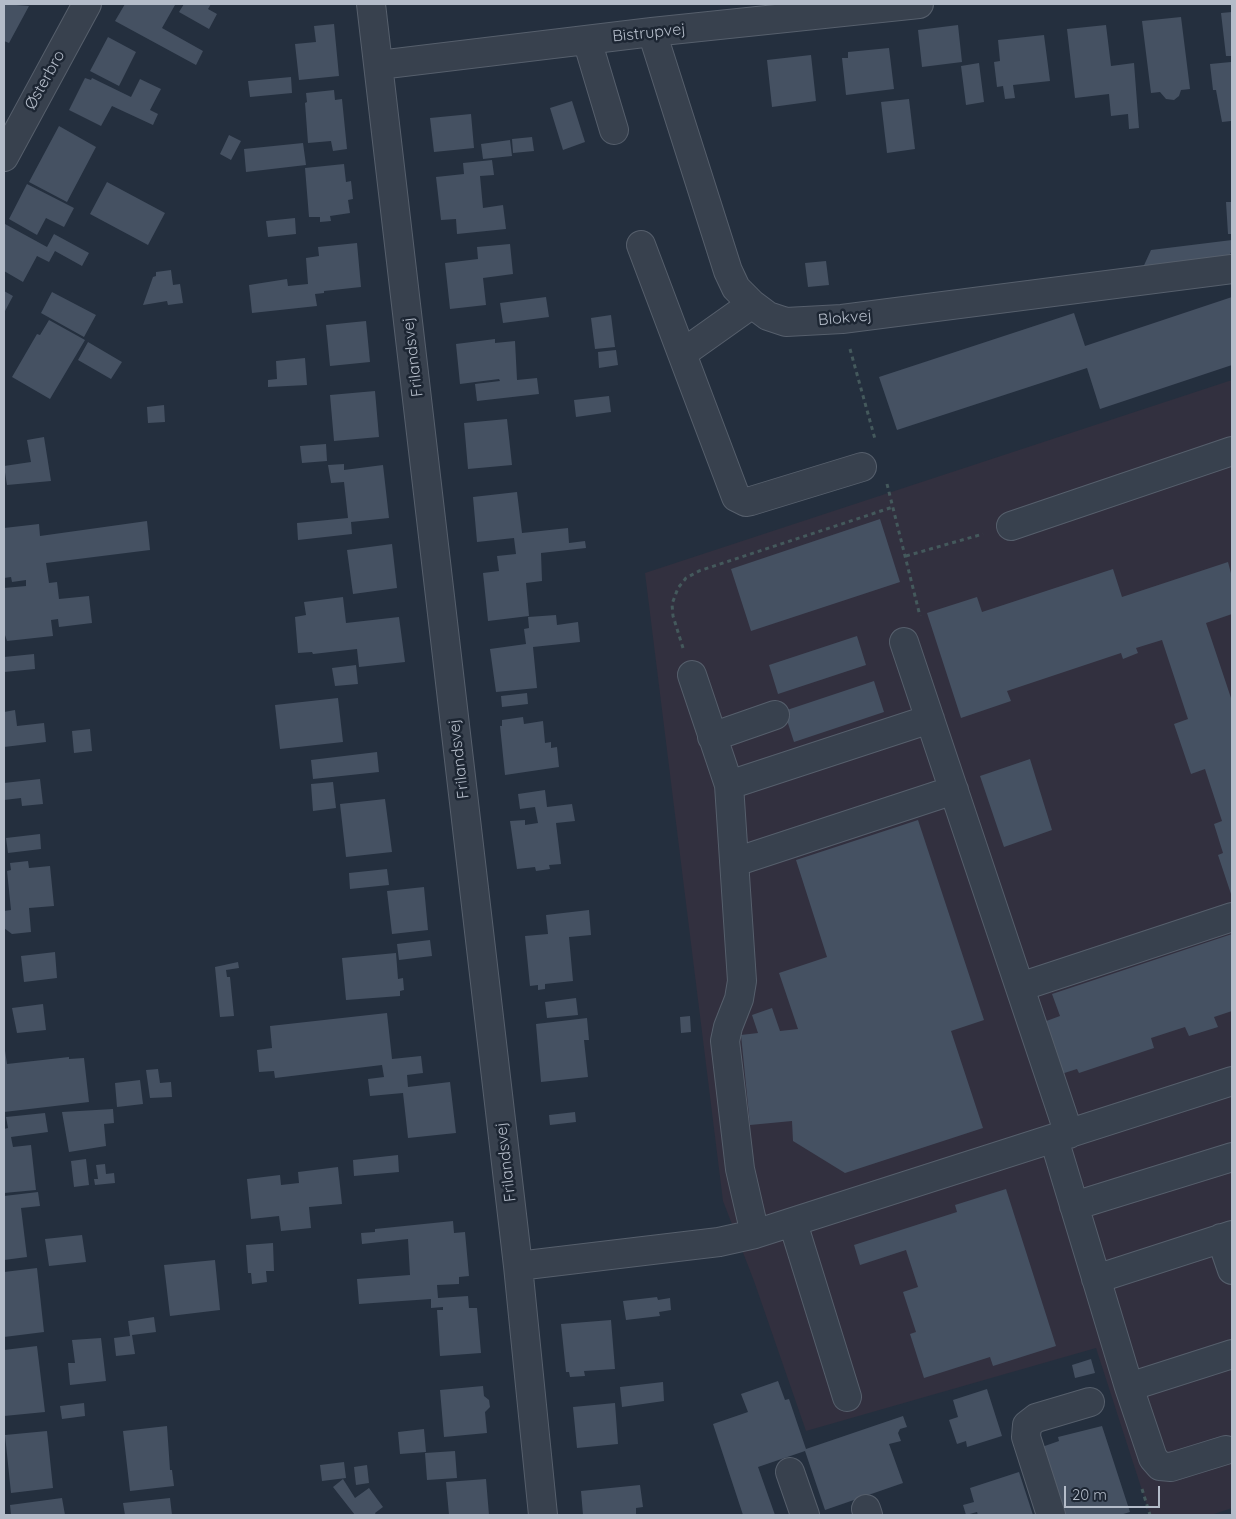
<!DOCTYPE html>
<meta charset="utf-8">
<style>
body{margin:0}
#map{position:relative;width:1236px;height:1519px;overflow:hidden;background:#242f3e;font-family:Quicksand,sans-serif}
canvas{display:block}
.frame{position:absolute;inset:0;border:5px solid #b4bcc9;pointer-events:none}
.scale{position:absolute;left:1064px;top:1486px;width:96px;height:22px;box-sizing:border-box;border:2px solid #b4bcc9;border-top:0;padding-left:6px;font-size:15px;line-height:18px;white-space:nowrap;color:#b4bcc9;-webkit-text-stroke:4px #1d2633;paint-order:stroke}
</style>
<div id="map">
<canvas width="1236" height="1519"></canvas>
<div class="frame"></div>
<div class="scale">20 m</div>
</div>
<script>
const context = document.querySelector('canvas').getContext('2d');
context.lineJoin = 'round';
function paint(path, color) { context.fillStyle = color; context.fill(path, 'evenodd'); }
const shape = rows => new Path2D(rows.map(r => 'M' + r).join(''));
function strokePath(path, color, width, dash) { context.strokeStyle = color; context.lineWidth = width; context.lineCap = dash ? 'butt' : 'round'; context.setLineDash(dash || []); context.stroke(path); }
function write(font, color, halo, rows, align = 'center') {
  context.font = font + ' Quicksand,sans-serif'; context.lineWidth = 5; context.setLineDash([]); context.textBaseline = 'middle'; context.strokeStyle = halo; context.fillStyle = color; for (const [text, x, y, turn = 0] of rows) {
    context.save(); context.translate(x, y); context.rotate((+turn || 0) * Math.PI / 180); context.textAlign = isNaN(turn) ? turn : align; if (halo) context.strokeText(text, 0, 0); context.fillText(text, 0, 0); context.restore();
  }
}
const medical = shape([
 [1232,380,1232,1508,1211,1515,1150,1515,1096,1348,806,1431,754,1281,723,1201,645,573]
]);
const building = shape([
 [4,4,29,6,9,43,4,41],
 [125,4,175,5,162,28,203,51,196,65,115,21],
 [184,4,211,4,208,9,217,14,209,29,179,12],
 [1232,12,1232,56,1226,56,1221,13],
 [1181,17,1190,89,1181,90,1179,96,1174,100,1166,99,1160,92,1151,93,1142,21],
 [334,24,339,76,299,80,295,44,316,42,314,26],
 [958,25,962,62,922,67,918,30],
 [1106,25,1111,66,1134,63,1139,128,1129,129,1128,114,1111,116,1109,94,1075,98,1067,29],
 [1044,35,1050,81,1013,85,1015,98,1005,99,1003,86,997,87,994,62,1000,61,998,40],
 [108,37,136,52,119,86,90,71],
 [889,48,894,89,846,95,842,58,848,58,848,52],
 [811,55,816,101,772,107,767,60],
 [1231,62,1232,117,1231,121,1222,122,1216,90,1213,90,1210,64],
 [979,63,984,102,966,105,961,66],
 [291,77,292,93,250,97,248,81],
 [85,78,91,80,92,78,131,97,140,79,161,89,150,110,158,114,153,125,112,106,101,126,69,110],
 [334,90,335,100,342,99,347,149,333,151,331,141,308,143,305,103,307,102,306,93],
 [909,99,915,149,887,153,881,102],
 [572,101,585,142,563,150,550,108],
 [471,114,474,148,434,152,430,118],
 [59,126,96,147,67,202,29,182],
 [229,135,241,141,231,160,220,154],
 [532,137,534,151,513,153,512,139],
 [510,140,512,156,483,159,481,144],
 [303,143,306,165,246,172,244,149],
 [492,160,494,175,480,176,483,208,503,205,506,229,457,234,456,219,441,220,436,177,464,174,463,163],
 [344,164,346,182,351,181,353,199,348,200,350,213,330,216,331,221,320,222,320,217,309,217,305,168],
 [107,182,165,213,148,245,90,214],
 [27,184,74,208,64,227,46,218,37,235,9,219],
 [1226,202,1232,202,1232,234,1228,234],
 [295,218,296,234,268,237,266,221],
 [5,224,47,247,54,234,89,253,82,266,55,251,49,262,37,256,23,282,4,271],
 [1232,240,1232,250,1227,262,1140,274,1151,250],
 [357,243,361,287,324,291,324,293,315,294,317,306,252,313,249,285,287,279,288,286,308,284,306,258,319,256,318,247],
 [510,244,513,274,483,278,486,305,450,309,445,263,478,259,477,247],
 [826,261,829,285,808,287,805,263],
 [171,270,173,285,180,284,183,303,168,305,167,301,143,305,153,277,156,276,156,272],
 [4,291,13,296,4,313],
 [52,292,96,315,84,337,41,313],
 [546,297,549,317,503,323,500,303],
 [1232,297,1232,365,1100,409,1087,368,897,430,879,377,1074,313,1085,346],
 [611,315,615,347,595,349,591,318],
 [49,320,85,340,50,399,12,377,37,334,40,335],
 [366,321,370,362,330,366,326,325],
 [495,339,495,343,515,341,517,380,537,378,539,394,477,401,475,384,500,381,499,379,460,384,456,344],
 [88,342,122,362,111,379,78,360],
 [616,350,618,365,599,368,598,352],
 [305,358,307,385,268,387,268,380,277,379,276,361],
 [375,391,379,437,334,441,330,395],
 [609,396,611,412,576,417,574,400],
 [164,405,165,422,148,423,147,407],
 [507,419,512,465,468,469,464,423],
 [44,437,51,481,7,485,4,466,31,462,27,440],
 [326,444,327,461,302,463,300,446],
 [344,464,344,470,383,465,389,518,351,522,352,534,298,540,297,523,348,518,344,482,331,483,328,465],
 [517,492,522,533,568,528,569,543,585,541,586,548,541,553,542,581,526,583,529,616,488,621,483,573,499,571,497,556,516,554,514,538,477,542,473,497],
 [880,519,900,582,751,631,731,569],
 [147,521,150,550,46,563,49,583,57,582,59,599,89,596,92,623,59,627,58,619,51,620,53,636,7,641,4,632,4,588,26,586,26,580,12,582,11,577,4,578,4,528,39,524,40,536],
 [392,544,397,588,353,594,347,550],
 [1228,562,1232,577,1232,614,1206,623,1232,701,1232,897,1218,855,1223,853,1214,824,1222,821,1205,769,1191,774,1174,724,1188,719,1162,640,1136,648,1138,653,1123,659,1121,653,1007,691,1011,701,961,718,927,613,977,597,982,612,1113,569,1122,597],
 [343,597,346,623,399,617,405,662,359,667,357,649,313,654,312,652,298,653,295,617,306,615,304,602],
 [556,615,557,625,578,622,580,642,533,647,537,688,496,692,490,649,526,644,524,629,529,628,528,617],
 [857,636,866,665,778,694,769,665],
 [34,654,35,669,4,672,4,657],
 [356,665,358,684,335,686,332,668],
 [874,681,884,712,794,742,784,711],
 [527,693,528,704,502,707,501,696],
 [338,698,343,742,280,749,275,705],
 [15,710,17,726,44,723,46,742,4,747,4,712],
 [523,717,524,724,543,721,545,743,551,742,551,748,557,747,559,767,505,775,500,726,502,726,502,720],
 [90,729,92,751,74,753,72,731],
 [377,752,379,772,313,779,311,760],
 [1030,759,1052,830,1004,847,980,776],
 [40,779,43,804,22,806,21,798,4,800,4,783],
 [333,782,336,808,313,811,311,784],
 [545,790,547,807,572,804,575,821,556,823,561,864,549,865,550,869,536,871,535,867,517,869,510,821,525,820,525,825,538,823,535,807,520,809,518,794],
 [385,799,392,852,346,857,340,804],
 [918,820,984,1020,951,1031,983,1128,845,1173,793,1141,792,1121,750,1125,741,1035,758,1033,752,1015,772,1008,780,1031,798,1029,779,973,827,957,796,860],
 [40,834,41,849,8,853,6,838],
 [28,861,29,868,50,866,54,906,29,908,31,932,12,934,4,928,4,911,11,910,7,871,11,870,10,863],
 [387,869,389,885,350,889,349,873],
 [424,887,428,930,392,934,387,891],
 [589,910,591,935,569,937,573,981,545,984,545,989,538,990,538,985,530,986,525,936,548,934,546,915],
 [1232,934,1232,1011,1214,1017,1218,1027,1189,1036,1185,1027,1151,1038,1154,1048,1079,1073,1077,1069,1058,1075,1041,1023,1060,1016,1052,994],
 [430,940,432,956,399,960,397,944],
 [55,952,57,978,24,982,21,956],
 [396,953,398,979,403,978,404,990,400,991,400,996,346,1000,342,958],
 [238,962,239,968,226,970,227,977,230,977,234,1016,220,1017,215,967],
 [576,998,578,1015,547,1018,545,1002],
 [43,1004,46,1030,17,1033,12,1008],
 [387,1013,392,1059,421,1056,423,1073,407,1075,408,1087,450,1082,456,1133,408,1138,403,1093,370,1096,368,1079,384,1077,382,1065,275,1078,274,1071,259,1072,257,1050,272,1048,270,1026],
 [690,1016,691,1032,681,1033,680,1017],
 [587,1018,589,1040,584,1040,588,1077,541,1082,536,1024],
 [4,1044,7,1064,69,1057,69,1059,84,1058,89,1102,4,1112],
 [158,1069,160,1083,171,1082,172,1097,150,1098,146,1070],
 [140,1080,143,1104,117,1107,115,1083],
 [113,1109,114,1123,104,1124,106,1146,69,1152,62,1112],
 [575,1112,576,1122,550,1125,549,1115],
 [45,1113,48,1132,11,1137,13,1147,31,1145,36,1190,4,1193,4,1129,8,1128,6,1117],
 [398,1155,399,1172,354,1176,353,1160],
 [86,1159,89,1185,74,1187,71,1161],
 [105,1164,106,1174,114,1173,115,1183,95,1185,94,1179,98,1179,96,1165],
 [338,1167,342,1204,309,1207,311,1228,281,1231,279,1216,251,1219,247,1179,280,1175,281,1185,299,1183,298,1172],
 [1006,1189,1056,1346,993,1366,990,1357,924,1378,910,1334,916,1332,903,1292,918,1287,906,1250,860,1265,854,1245,957,1212,955,1205],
 [38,1192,40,1206,21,1208,27,1257,4,1260,4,1196],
 [453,1221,454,1233,465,1232,469,1276,459,1277,459,1284,437,1285,438,1298,468,1296,469,1308,477,1308,481,1353,440,1356,437,1310,443,1310,443,1307,431,1308,431,1299,359,1304,357,1279,410,1275,408,1239,362,1244,361,1233,375,1232,375,1229],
 [82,1235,86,1262,49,1266,45,1239],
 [273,1243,274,1271,266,1271,267,1282,252,1284,251,1273,248,1273,246,1245],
 [215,1260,220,1310,170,1316,164,1265],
 [37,1268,44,1332,4,1337,4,1272],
 [657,1297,658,1300,670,1298,671,1310,659,1312,660,1316,626,1320,623,1301],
 [154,1317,156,1332,132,1335,135,1354,116,1356,114,1338,130,1336,128,1321],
 [611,1320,615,1369,584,1371,585,1376,570,1377,569,1372,566,1372,561,1324],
 [101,1338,106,1381,70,1385,68,1363,75,1363,72,1340],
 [37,1346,45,1412,4,1416,4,1350],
 [1091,1359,1095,1373,1075,1378,1072,1365],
 [778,1381,785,1400,789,1399,806,1449,903,1416,907,1427,900,1429,898,1433,901,1441,889,1444,903,1483,825,1510,805,1451,758,1467,775,1515,743,1515,713,1424,748,1412,741,1394],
 [663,1382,664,1401,622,1407,620,1387],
 [483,1386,484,1396,489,1400,490,1407,485,1412,487,1433,444,1437,440,1390],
 [987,1389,1002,1436,967,1447,966,1441,957,1444,949,1420,958,1417,953,1400],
 [84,1403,85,1416,62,1419,60,1406],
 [615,1403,618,1444,577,1448,573,1407],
 [167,1426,170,1470,172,1470,174,1486,130,1491,123,1431],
 [1102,1426,1130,1512,1120,1515,1065,1515,1049,1467,1039,1448,1059,1441,1058,1437],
 [424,1429,426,1452,400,1454,398,1432],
 [47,1431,53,1488,11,1493,5,1435],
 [455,1451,457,1478,427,1480,425,1453],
 [344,1462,346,1478,322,1481,320,1465],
 [367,1465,369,1483,356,1485,354,1467],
 [1019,1472,1033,1515,978,1515,977,1512,966,1515,963,1505,974,1502,970,1488],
 [343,1479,355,1498,369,1488,383,1507,375,1513,376,1515,355,1515,333,1487],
 [486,1479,489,1515,449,1515,446,1482],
 [640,1485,643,1507,636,1508,636,1515,583,1515,581,1491],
 [62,1498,65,1515,11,1515,10,1505],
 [170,1498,172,1515,125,1515,123,1503]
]);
const path = shape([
 [850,349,875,439],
 [887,484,920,616],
 [906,556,983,534],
 [683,648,673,616,672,604,678,588,686,578,699,571,893,507],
 [1142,1489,1150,1515]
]);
const minor = shape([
 [371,4,518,1266,543,1515],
 [652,32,728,271,736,288,752,304,768,316,786,322,842,319,1232,269],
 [587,40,614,130],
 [379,65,652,32,919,4],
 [4,157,87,4],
 [641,245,736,497,746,502,751,501,862,467],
 [683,353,752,304],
 [1011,526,1232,451],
 [904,642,1069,1134],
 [692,675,729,785,742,981,739,999,728,1027,725,1041,740,1169,755,1234],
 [712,737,775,715],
 [729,785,930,719],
 [735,862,954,790],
 [1020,987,1232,917],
 [1054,1139,1129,1387,1232,1354],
 [1074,1206,1232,1157],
 [793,1223,847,1397],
 [1221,1238,1232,1270],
 [518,1266,719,1242,755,1234,1232,1081],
 [1096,1279,1232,1235],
 [1129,1387,1153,1458,1160,1466,1171,1467,1226,1450],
 [790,1472,805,1515],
 [866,1509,868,1515],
 [1051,1515,1026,1437,1027,1425,1036,1418,1090,1402]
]);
const streetNames = [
 ["Bistrupvej",649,33,-6],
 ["Østerbro",45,80,-61],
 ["Blokvej",845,318,-5],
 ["Frilandsvej",413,357,-97],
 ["Frilandsvej",459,759,-97],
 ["Frilandsvej",506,1162,-97]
];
paint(medical, '#32303f');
paint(building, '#455162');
strokePath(minor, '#565f6c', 30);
strokePath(path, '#44595c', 3, [4, 4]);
strokePath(minor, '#38414e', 28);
write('16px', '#b4bcc9', '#1d2633', streetNames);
</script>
